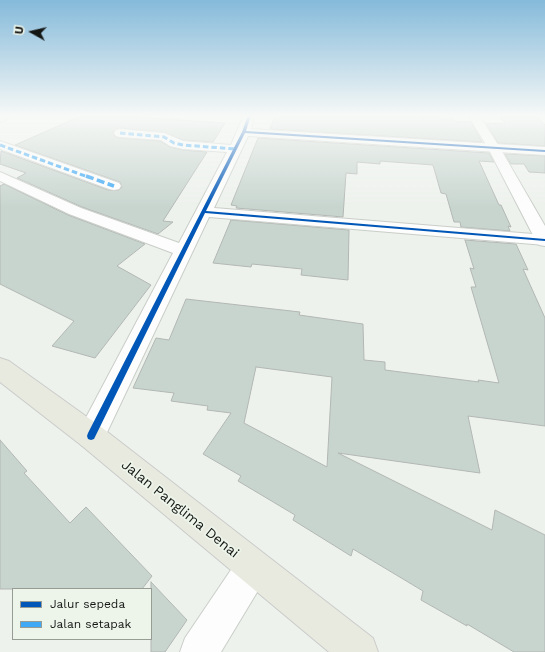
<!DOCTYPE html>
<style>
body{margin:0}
#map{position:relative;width:545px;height:652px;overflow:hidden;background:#eef2ed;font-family:"Work Sans",sans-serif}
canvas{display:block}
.legend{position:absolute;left:12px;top:588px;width:140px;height:52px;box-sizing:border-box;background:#edf5ea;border:1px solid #979c94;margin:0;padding:5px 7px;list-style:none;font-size:12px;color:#151714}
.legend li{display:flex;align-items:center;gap:8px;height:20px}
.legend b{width:20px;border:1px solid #979c94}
.north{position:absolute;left:12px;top:12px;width:40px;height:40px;-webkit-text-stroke:3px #edf5ea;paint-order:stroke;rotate:278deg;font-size:11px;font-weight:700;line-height:16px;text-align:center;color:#151714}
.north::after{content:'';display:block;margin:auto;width:14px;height:18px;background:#151714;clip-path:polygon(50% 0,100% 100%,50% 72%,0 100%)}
</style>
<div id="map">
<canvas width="545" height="652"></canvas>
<ul class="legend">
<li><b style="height:5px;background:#0057b8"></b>Jalur sepeda</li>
<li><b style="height:5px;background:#3fa9f5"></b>Jalan setapak</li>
</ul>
<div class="north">U</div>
</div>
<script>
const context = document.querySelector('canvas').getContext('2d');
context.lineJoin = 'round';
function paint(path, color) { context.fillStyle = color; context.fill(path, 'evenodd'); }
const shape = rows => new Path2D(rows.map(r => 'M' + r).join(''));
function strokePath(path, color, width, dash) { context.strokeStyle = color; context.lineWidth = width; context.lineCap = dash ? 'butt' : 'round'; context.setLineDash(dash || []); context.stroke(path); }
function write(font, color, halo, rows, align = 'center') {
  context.font = font + ' "Work Sans",sans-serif'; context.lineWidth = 3.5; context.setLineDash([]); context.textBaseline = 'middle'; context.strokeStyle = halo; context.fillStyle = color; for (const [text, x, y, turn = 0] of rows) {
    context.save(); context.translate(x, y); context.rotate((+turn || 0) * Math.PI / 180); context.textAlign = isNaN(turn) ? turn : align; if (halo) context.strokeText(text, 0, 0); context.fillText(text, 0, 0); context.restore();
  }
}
const building = shape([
 [83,115,138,115,136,117,225,123,213,142,183,140,164,132,120,128,116,129,113,132,115,137,120,138,160,141,170,147,183,150,207,152,163,221,173,222,158,234,82,207,17,178,26,173,0,164,1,151,108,190,119,190,122,187,120,182,15,145,83,115],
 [275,115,451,117,453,121,471,122,482,142,270,129,275,115],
 [499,115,536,115,545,125,545,146,498,143,486,123,505,124,499,115],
 [258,138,489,153,494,162,479,161,499,205,501,205,511,227,508,226,510,231,461,227,460,222,454,222,446,194,441,193,433,165,380,161,380,164,357,162,357,174,346,173,343,217,236,208,237,206,231,205,258,138],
 [505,154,545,156,545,173,529,172,524,164,511,164,505,154],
 [4,184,68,215,145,244,117,266,151,285,95,358,52,346,74,321,0,284,0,186,4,184],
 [231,220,349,230,348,280,301,275,302,269,252,264,251,267,213,263,231,220],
 [465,240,516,244,528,270,523,269,545,318,545,426,468,416,480,473,338,453,492,530,495,510,545,535,545,652,514,652,467,624,467,626,421,600,423,591,353,549,351,556,293,520,295,515,238,481,241,476,203,454,231,413,207,410,208,406,171,401,174,393,133,388,156,338,169,340,186,299,300,312,299,315,363,324,364,360,385,362,385,370,479,382,478,380,499,383,471,287,476,287,470,268,474,269,465,240],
 [256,367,332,377,327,467,244,423,256,367],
 [0,440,27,471,24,473,70,523,86,507,152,576,142,589,0,589,0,440],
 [151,582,187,620,165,652,151,652,151,582]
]);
const minor = shape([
 [244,115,255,115,251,129,545,147,545,155,248,136,214,208,545,235,545,245,209,217,101,445,91,449,81,445,77,436,81,427,173,253,69,214,0,181,0,172,81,208,179,243,227,152,183,149,170,146,161,140,120,137,116,136,114,133,116,130,120,129,164,133,183,141,231,145,244,115],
 [0,141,119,183,121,186,119,189,114,190,109,189,0,149,0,141],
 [253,550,265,555,270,567,265,579,221,652,180,652,185,638,241,555,253,550]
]);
const tertiary = shape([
 [0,115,10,115,4,121,0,122,0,115],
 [468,115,479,115,500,148,545,226,545,246,539,245,536,241,488,148,468,115]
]);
const primary = shape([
 [0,358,9,361,101,427,373,638,378,652,329,652,81,445,0,382,0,358]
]);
const quietFar1 = shape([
 [120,133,164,137,174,143,183,145,236,149],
 [0,145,88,177]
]);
const quiet = shape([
 [86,176,114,186]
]);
const cycleway = shape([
 [248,115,251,115,246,131,545,150,545,152,245,133,206,211,545,239,545,241,205,213,94,439,91,440,88,439,87,436,88,433,242,132,248,115]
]);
const nearStreetnames = [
 ["Jalan Panglima Denai",180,509,39]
];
paint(building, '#c8d5cf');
strokePath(building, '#b3b7b4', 1);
strokePath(minor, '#cacec9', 2);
strokePath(tertiary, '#cacec9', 2);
strokePath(primary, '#caccca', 2);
paint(minor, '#fcfdfc');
paint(tertiary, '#fcfdfc');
paint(primary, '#e8e9df');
strokePath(quietFar1, '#3fa9f5', 3, [5.5, 3]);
strokePath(quiet, '#3fa9f5', 3.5, [8, 3.5]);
paint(cycleway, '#0057b8');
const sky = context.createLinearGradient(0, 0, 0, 207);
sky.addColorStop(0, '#85bada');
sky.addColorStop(0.56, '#f7f9f7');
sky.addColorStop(1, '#f7f9f700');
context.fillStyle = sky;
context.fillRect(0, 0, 545, 207);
write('14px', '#151714', '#edf5ea', nearStreetnames);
</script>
